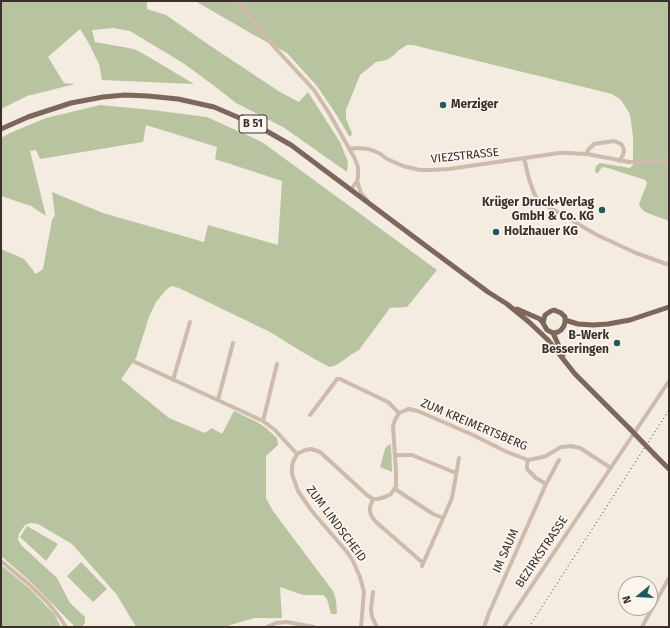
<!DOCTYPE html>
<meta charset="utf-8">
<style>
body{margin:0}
#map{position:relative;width:670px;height:628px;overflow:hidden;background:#f4ebe1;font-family:"Fira Sans",sans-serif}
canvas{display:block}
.frame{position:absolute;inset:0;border:2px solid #3b302b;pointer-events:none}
.north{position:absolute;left:618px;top:576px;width:40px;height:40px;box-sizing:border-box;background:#fbf5ee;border:1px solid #aea6a0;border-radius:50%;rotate:252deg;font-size:11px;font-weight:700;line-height:16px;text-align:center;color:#3b302b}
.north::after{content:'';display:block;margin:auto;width:14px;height:18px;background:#1f5a5e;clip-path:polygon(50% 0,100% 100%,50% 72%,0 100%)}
</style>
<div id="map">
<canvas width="670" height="628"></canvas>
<div class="frame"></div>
<div class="north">N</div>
</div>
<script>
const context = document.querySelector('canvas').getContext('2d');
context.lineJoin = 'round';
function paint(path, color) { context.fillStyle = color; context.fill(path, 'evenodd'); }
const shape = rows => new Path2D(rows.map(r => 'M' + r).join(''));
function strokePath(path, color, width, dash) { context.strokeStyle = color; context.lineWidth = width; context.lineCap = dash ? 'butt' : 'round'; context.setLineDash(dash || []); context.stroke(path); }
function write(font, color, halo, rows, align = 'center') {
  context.font = font + ' "Fira Sans",sans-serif'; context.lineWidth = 3.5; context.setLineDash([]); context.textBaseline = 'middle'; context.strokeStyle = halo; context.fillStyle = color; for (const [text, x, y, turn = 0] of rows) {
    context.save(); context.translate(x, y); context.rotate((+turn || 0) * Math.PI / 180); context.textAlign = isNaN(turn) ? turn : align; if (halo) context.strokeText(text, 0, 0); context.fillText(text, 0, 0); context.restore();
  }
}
const green = shape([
 [1,1,147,1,147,9,166,15,212,47,280,92,299,102,308,92,340,142,348,162,347,172,283,127,236,103,213,85,183,63,130,31,113,28,92,30,95,42,134,49,149,57,194,84,102,80,99,64,88,42,80,29,48,57,64,83,75,84,27,96,3,108,1,110],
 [195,1,669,1,669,221,645,212,641,208,639,204,647,183,645,180,608,168,602,167,598,173,596,173,595,170,596,166,600,163,630,168,633,165,633,137,630,114,621,100,612,94,413,45,407,45,399,50,394,55,387,60,376,62,360,75,346,110,346,119,352,133,351,136,349,136,336,114,317,86,287,53,254,35],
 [100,105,152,110,207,117,262,142,437,270,407,307,390,308,359,350,352,354,341,362,334,366,329,367,304,353,270,332,179,288,171,286,166,290,156,302,149,317,136,358,121,379,169,418,205,433,212,428,222,434,234,411,257,422,266,428,277,438,278,445,266,456,266,498,273,511,333,591,336,600,337,613,336,614,331,614,327,599,323,595,303,595,280,587,282,618,254,618,224,627,136,627,117,595,72,544,38,524,31,523,25,525,19,534,18,540,21,545,57,578,70,603,85,617,85,623,82,627,75,627,32,583,1,556,1,249,24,259,36,274,43,269,52,220,55,215,52,192,103,213,204,242,208,225,278,245,282,181,215,159,217,147,146,125,143,142,40,159,36,150,30,151,46,216,31,206,1,196,1,138,10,133,46,118],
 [391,444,392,469,392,472,380,467,385,449,387,446],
 [27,526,58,544,46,561,20,537],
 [81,562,107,589,93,602,67,576],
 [1,565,29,588,54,614,61,627,1,627]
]);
const minor = shape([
 [237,1,276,49,314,90,329,113,354,157,358,167,358,177,357,181,351,190],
 [349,149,357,148,369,149,379,153,387,159,403,166,420,170,431,170,449,169,559,153,567,153,587,154,629,162,656,161,669,160],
 [587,154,588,150,594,144,614,141,621,144,623,147,624,151,623,155,619,161],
 [524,158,529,179,534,193,537,198,547,206,597,235,636,253,669,265],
 [357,181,361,193,367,200],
 [135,362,263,421,275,430,297,454],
 [173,380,190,322],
 [218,400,233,343],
 [310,415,335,382,337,379,340,379,388,402,399,413],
 [263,421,277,364],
 [297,454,305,450,311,449,320,452,367,495,373,499,378,499,385,497,391,494,396,486,396,472,393,426,395,420,399,413,406,410,409,409,418,411,473,435,507,452,528,460,538,458,546,456,561,447,571,446,580,448,611,468],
 [297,454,293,462,292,467,292,474,298,491,311,510,347,552,353,561,360,577,364,592,361,627],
 [395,455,412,455,456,473],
 [528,460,527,465,527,469,536,478,546,484],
 [395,489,433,514,443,518],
 [373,499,370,507,370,512,372,517,376,522,423,563],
 [1,561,31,586,48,603,60,618,66,627],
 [422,566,452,498,459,458],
 [373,592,371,609,372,617,377,627],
 [267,627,276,623,287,622,314,627],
 [484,627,489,613,546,484,559,460],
 [504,627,669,381],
 [642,627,669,578]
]);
const major = shape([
 [1,129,28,117,71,103,103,97,125,95,148,96,178,99,214,107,256,125,291,145,426,246,488,292,507,304,529,322,548,340,575,374,630,429],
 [517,309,540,319,543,323],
 [565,320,578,324,593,325,608,324,630,320,669,307],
 [553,333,558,332,561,330,564,326,565,322,565,317,561,313,554,310,551,311,545,315,543,323,547,330,553,333,563,355],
 [655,455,669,469]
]);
const rail = shape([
 [529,627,669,410]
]);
const majorBridge = shape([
 [630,429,655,455]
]);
const markers = [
 [443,105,4,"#1f5a5e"],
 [602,210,4,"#1f5a5e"],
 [496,232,4,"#1f5a5e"],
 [617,343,4,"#1f5a5e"]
];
const shields = [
 [253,124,28]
];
const shieldNames = [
 ["B 51",253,124]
];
const poiNames = [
 ["Merziger",451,105],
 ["Krüger Druck+Verlag",594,203,"right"],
 ["GmbH & Co. KG",594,217,"right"],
 ["Holzhauer KG",504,232],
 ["B-Werk",609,336,"right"],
 ["Besseringen",609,350,"right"]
];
const streetNames = [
 ["VIEZSTRASSE",465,156,-6],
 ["ZUM KREIMERTSBERG",474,425,23],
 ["ZUM LINDSCHEID",336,524,53],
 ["IM SAUM",506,551,-66],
 ["BEZIRKSTRASSE",542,552,-56]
];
paint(green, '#b8c4a0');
strokePath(minor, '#cdbbac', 4);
strokePath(major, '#7d675c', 5);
strokePath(rail, '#3b302b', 1, [1, 3]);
strokePath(majorBridge, '#7d675c', 5);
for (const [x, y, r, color] of markers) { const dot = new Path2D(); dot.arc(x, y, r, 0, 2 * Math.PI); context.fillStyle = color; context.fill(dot); strokePath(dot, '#fbf5ee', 1.5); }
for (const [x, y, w] of shields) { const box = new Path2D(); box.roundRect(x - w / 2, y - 9, w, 18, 3); context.fillStyle = '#fbf5ee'; context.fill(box); strokePath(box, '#3b302b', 1); }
write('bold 11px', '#3b302b', null, shieldNames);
write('bold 12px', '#3b302b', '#fbf5ee', poiNames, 'left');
write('12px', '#3b302b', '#fbf5ee', streetNames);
</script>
